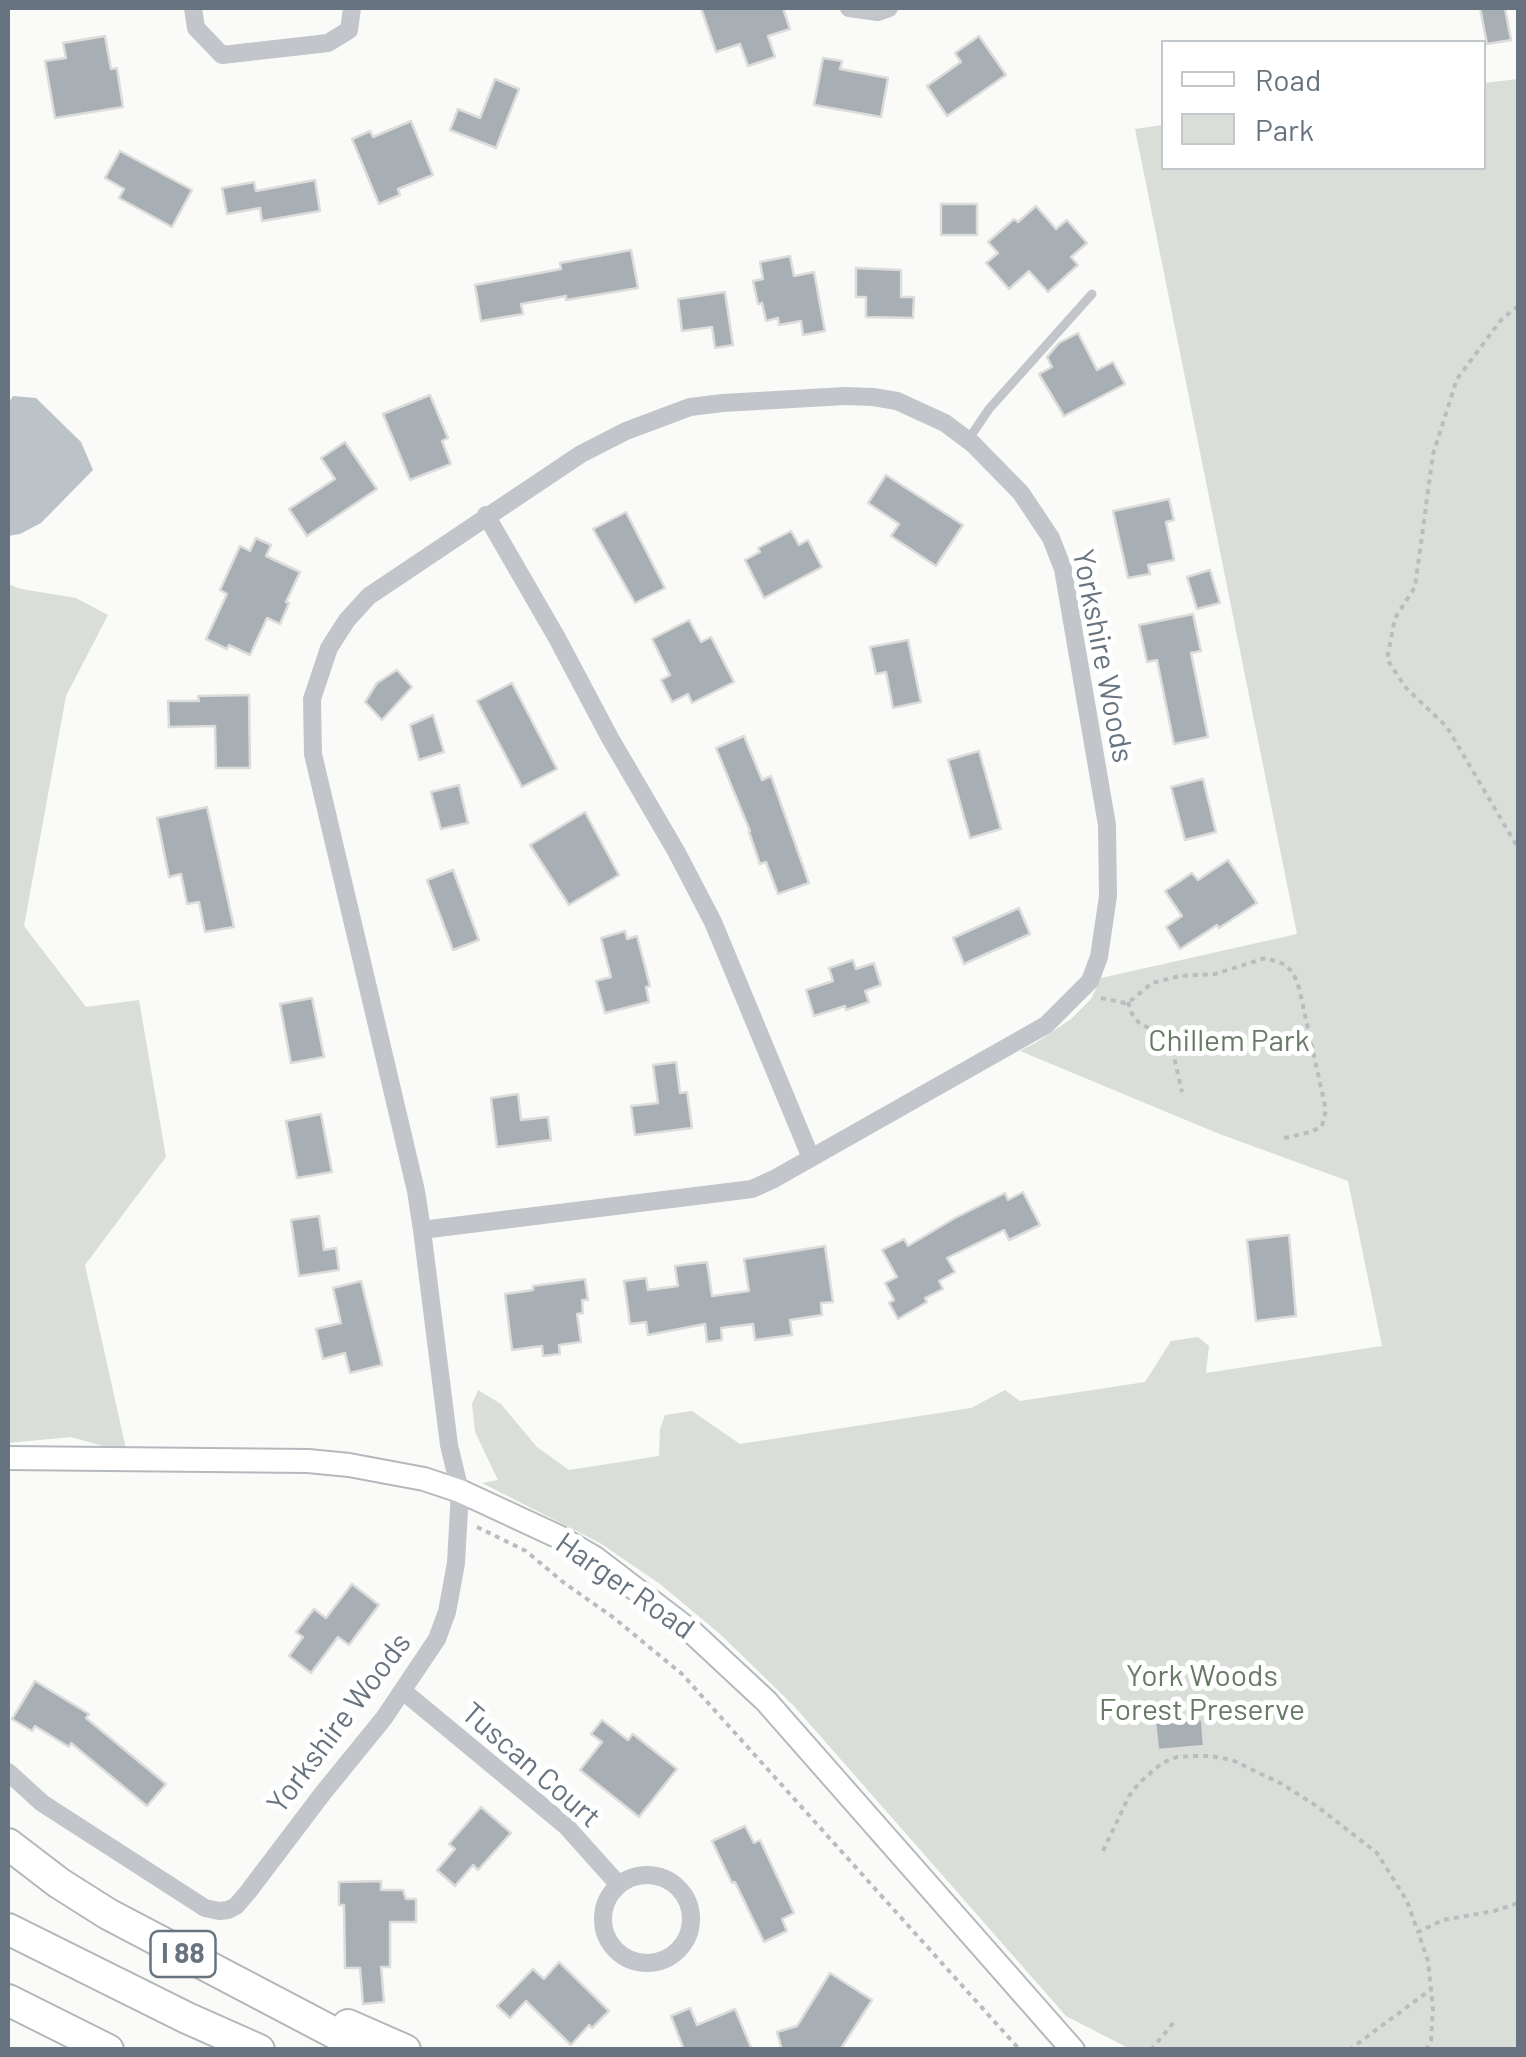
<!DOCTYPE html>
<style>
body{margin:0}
#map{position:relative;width:1526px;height:2057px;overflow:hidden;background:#fafaf8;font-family:Barlow,sans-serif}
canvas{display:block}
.frame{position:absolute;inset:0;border:10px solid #677480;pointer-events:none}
.legend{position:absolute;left:1161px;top:40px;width:325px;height:130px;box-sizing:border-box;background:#fff;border:2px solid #c2c7cc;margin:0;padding:12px 18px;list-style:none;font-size:30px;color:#677480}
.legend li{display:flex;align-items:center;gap:20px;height:50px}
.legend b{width:50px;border:2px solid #c2c7cc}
</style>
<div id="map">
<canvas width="1526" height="2057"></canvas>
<div class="frame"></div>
<ul class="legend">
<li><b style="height:12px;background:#fff"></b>Road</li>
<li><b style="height:28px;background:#daded8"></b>Park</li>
</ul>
</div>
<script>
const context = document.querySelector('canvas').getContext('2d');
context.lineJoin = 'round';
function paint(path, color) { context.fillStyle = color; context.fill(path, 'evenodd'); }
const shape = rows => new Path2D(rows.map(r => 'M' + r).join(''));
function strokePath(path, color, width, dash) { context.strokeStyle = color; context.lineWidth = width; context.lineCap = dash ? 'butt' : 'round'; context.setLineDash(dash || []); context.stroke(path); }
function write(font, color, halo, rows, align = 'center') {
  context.font = font + ' Barlow,sans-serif'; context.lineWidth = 10; context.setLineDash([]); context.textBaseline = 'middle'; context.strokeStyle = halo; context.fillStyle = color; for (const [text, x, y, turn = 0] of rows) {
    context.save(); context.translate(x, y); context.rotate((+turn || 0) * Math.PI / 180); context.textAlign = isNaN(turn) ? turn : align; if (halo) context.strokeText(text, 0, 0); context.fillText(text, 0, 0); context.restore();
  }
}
const green = shape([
 [1518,79,1518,2049,1130,2049,1066,2016,793,1705,720,1634,660,1584,600,1543,482,1483,498,1480,475,1432,472,1404,478,1390,501,1404,537,1447,569,1470,659,1456,660,1429,665,1415,692,1411,740,1444,971,1408,1005,1390,1020,1401,1145,1382,1171,1341,1198,1337,1209,1346,1206,1373,1382,1346,1348,1181,1217,1133,1020,1051,1037,1042,1071,1019,1091,999,1101,978,1297,934,1135,129,1163,125,1164,168,1484,168,1484,83],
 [8,584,21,589,76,598,108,615,66,696,24,926,86,1007,139,1000,166,1157,85,1265,127,1453,71,1437,8,1443]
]);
const water = shape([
 [13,396,36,398,81,442,93,470,41,523,20,534,8,536,8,404]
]);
const building = shape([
 [701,8,783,8,790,29,768,36,775,57,748,66,740,44,716,52,701,8],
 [1480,8,1505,8,1511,40,1487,44,1480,8],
 [105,36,111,69,117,68,123,107,55,118,45,61,66,58,63,43,105,36],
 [979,36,1006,75,947,116,927,86,961,62,955,53,979,36],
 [823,58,842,61,840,69,888,78,881,117,814,105,823,58],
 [495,79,519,89,496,148,450,130,458,109,480,118,495,79],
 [411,121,433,175,398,189,400,195,379,204,352,139,370,131,373,137,411,121],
 [120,151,192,190,172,227,119,198,124,189,105,178,120,151],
 [315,180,320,211,262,221,260,208,227,214,222,188,254,182,256,191,315,180],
 [941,204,977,204,977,235,941,235,941,204],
 [1036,206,1056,229,1067,220,1087,243,1071,257,1078,265,1048,292,1029,271,1009,289,986,263,998,253,988,242,1014,219,1018,222,1036,206],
 [631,250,638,288,566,300,566,296,521,304,523,314,481,321,475,285,561,269,560,263,631,250],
 [790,256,794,276,814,272,825,331,803,335,801,321,779,325,778,318,766,321,762,303,758,304,753,281,763,279,760,262,790,256],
 [856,268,901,270,901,297,914,297,913,318,866,317,866,297,856,297,856,268],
 [725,292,733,345,715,348,712,327,682,331,678,299,725,292],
 [1078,333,1097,370,1113,362,1125,384,1064,416,1039,374,1052,367,1047,357,1059,343,1078,333],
 [430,395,448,438,442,441,451,464,410,480,383,414,430,395],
 [345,442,377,489,307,536,289,509,335,479,321,458,345,442],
 [886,475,963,525,936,566,891,536,899,524,868,503,886,475],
 [1169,499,1174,520,1166,522,1174,560,1148,565,1150,574,1128,578,1113,511,1169,499],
 [626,512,665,588,635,603,593,529,626,512],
 [791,531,799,545,808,540,822,567,764,598,745,560,760,552,758,548,791,531],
 [256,538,271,545,266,556,300,572,286,602,289,603,280,624,267,618,250,655,229,645,227,649,206,639,227,594,220,590,240,546,250,551,256,538],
 [1210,570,1220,603,1197,609,1187,577,1210,570],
 [1193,614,1201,651,1191,653,1208,737,1174,744,1157,660,1147,662,1139,625,1193,614],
 [689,620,701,642,711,637,734,682,692,703,688,694,672,702,661,680,670,675,652,639,689,620],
 [908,640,921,702,893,708,886,672,876,674,870,647,908,640],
 [397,670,412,687,382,720,365,702,377,683,397,670],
 [512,683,557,769,522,787,477,701,512,683],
 [249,695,250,768,216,768,215,726,169,727,168,701,199,701,198,696,249,695],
 [433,715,444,752,419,760,410,725,433,715],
 [744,736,762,780,771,776,809,883,778,894,766,862,760,864,749,832,750,831,716,748,744,736],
 [979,751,1001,829,970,838,948,760,979,751],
 [1203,779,1216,832,1185,840,1171,787,1203,779],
 [459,785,468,823,441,829,431,792,459,785],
 [207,807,234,927,205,932,199,902,187,904,181,874,169,877,157,818,207,807],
 [585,812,619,875,569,905,530,845,585,812],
 [1228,860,1257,903,1219,928,1217,925,1180,949,1166,927,1182,916,1165,891,1192,873,1198,880,1228,860],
 [453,870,479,940,453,950,427,880,453,870],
 [1019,908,1030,934,964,964,953,938,1019,908],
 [625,931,627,939,637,936,650,986,646,987,649,1002,605,1013,596,981,611,977,601,938,625,931],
 [853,960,856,969,874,963,881,985,865,991,869,1002,846,1010,845,1006,814,1016,806,990,833,981,829,968,853,960],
 [312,998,324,1057,291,1063,280,1004,312,998],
 [676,1062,680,1093,687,1092,692,1128,635,1135,631,1106,658,1103,653,1065,676,1062],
 [518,1094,521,1120,548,1117,551,1140,497,1147,491,1098,518,1094],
 [321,1114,332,1172,297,1178,286,1121,321,1114],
 [1023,1192,1040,1225,1009,1240,1004,1230,947,1258,955,1272,939,1281,943,1289,925,1298,927,1302,898,1319,889,1303,894,1300,885,1283,897,1277,882,1250,904,1239,908,1246,955,1218,1005,1193,1008,1200,1023,1192],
 [319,1216,324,1250,336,1248,339,1270,299,1276,291,1220,319,1216],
 [1289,1235,1296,1316,1256,1321,1247,1240,1289,1235],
 [825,1246,833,1302,821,1303,822,1315,790,1320,792,1335,755,1340,753,1324,721,1328,722,1340,707,1342,705,1324,648,1335,646,1322,630,1324,624,1281,646,1278,648,1290,678,1286,675,1266,707,1262,712,1296,749,1291,744,1259,825,1246],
 [585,1279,588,1300,582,1300,583,1313,577,1314,581,1342,559,1345,560,1354,543,1356,542,1346,512,1350,505,1294,533,1290,533,1286,585,1279],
 [361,1281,382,1365,350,1373,345,1353,323,1359,316,1329,341,1323,333,1288,361,1281],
 [352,1584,379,1605,349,1645,338,1637,311,1673,289,1656,303,1637,296,1632,314,1609,326,1618,352,1584],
 [35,1681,89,1714,86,1718,166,1784,147,1806,71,1743,69,1747,35,1726,32,1731,12,1719,35,1681],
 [1202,1719,1204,1746,1158,1750,1155,1723,1202,1719],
 [602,1720,628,1740,633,1734,677,1769,639,1817,580,1770,602,1742,591,1734,602,1720],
 [481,1807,511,1833,478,1870,473,1865,455,1886,437,1870,455,1849,449,1844,481,1807],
 [745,1826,754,1843,760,1840,794,1913,782,1919,787,1931,764,1942,735,1882,732,1883,712,1841,745,1826],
 [381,1881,381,1890,403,1890,406,1899,416,1899,416,1922,390,1922,390,1967,381,1967,384,2002,363,2004,360,1968,345,1968,344,1905,339,1905,339,1882,381,1881],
 [559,1962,609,2011,592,2028,589,2025,571,2045,526,2001,510,2018,497,2006,533,1969,544,1979,559,1962],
 [830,1973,872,2000,840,2050,782,2050,777,2032,797,2026,830,1973],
 [690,2008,697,2025,735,2009,752,2050,684,2050,671,2016,690,2008]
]);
const path = shape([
 [1518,306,1501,320,1457,379,1433,454,1415,587,1395,618,1387,659,1406,688,1447,727,1518,848],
 [1101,998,1125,1003,1133,999,1152,983,1180,976,1215,974,1266,958,1286,965,1294,975,1299,988,1326,1110,1322,1126,1311,1132,1280,1139],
 [1128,1002,1132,1014,1140,1024,1163,1034,1170,1039,1182,1092],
 [477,1527,526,1551,563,1582,614,1618,682,1674,1020,2050],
 [1103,1851,1129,1796,1139,1783,1162,1763,1177,1757,1194,1756,1210,1756,1232,1760,1282,1784,1318,1807,1377,1853,1407,1901,1418,1932],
 [1151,2050,1174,2022],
 [1349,2050,1430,1990],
 [1426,2050,1431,2040,1433,2009,1428,1961,1418,1932,1443,1920,1494,1911,1518,1903]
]);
const lane = shape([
 [968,440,989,409,1092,294]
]);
const street = shape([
 [193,8,196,28,222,55,328,43,349,30,352,8],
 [849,8,878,12,889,8],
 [486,515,557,638,610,738,676,851,713,922,811,1158],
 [403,1691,566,1826,618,1884],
 [8,1772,42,1803,205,1908,219,1911,228,1910,236,1906,248,1892,323,1793,384,1718,437,1639,447,1612,456,1563,460,1491,449,1445,422,1230,416,1191,313,754,312,699,329,648,347,620,369,596,581,454,626,431,690,407,723,403,845,396,873,397,897,401,945,423,973,444,1021,493,1051,538,1063,569,1107,825,1108,896,1099,957,1090,981,1046,1025,774,1179,752,1189,422,1230],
 '603 1919a44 44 0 1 1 88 0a44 44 0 1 1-88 0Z'
]);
const secondary = shape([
 [8,1458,308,1461,349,1465,424,1479,460,1491,559,1537,595,1558,693,1633,766,1701,1073,2050]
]);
const highway = shape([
 [8,1844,59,1883,108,1914,367,2050],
 [8,1929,187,2018,259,2050],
 [8,2000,108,2050],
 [348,2025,405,2050]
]);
const shields = [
 [183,1954,65]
];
const shieldNames = [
 ["I 88",183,1954]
];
const streetNames = [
 ["Yorkshire Woods",1103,656,79],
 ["Harger Road",625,1586,35],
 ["Yorkshire Woods",339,1723,-53],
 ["Tuscan Court",531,1765,41]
];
const parkNames = [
 ["Chillem Park",1229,1041],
 ["York Woods",1202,1676],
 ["Forest Preserve",1202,1710]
];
paint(green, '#daded8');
paint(water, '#bbc3c8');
paint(building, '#a7aeb4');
strokePath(building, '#dcdcda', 2.5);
strokePath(secondary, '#b4b9be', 26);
strokePath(highway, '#b3b7bb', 34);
strokePath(path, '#babdc0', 4, [5, 5]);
strokePath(lane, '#c2c5c9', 9);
strokePath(street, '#c2c5c9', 18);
strokePath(secondary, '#fff', 22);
strokePath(highway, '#fff', 30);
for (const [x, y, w] of shields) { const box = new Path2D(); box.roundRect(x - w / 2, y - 23, w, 46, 8); context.fillStyle = '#fff'; context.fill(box); strokePath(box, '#677480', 2.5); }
write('bold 28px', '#677480', null, shieldNames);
write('30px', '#677480', '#fff', streetNames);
write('30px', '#687966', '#fff', parkNames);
</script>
